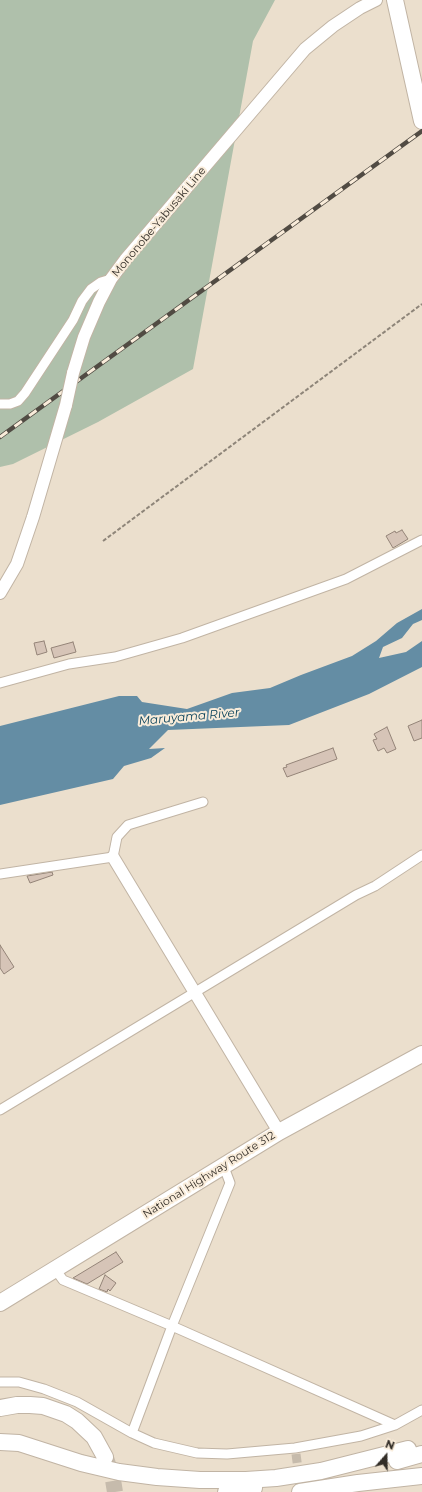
<!DOCTYPE html>
<style>
body{margin:0}
#map{position:relative;width:422px;height:1492px;overflow:hidden;background:#ebdfcd;font-family:Montserrat,sans-serif}
canvas{display:block}
.north{position:absolute;left:366px;top:1436px;width:40px;height:40px;-webkit-text-stroke:3px #f9ecda;paint-order:stroke;rotate:20deg;font-size:11px;font-weight:700;line-height:16px;text-align:center;color:#322d27}
.north::after{content:'';display:block;margin:auto;width:14px;height:18px;background:#322d27;clip-path:polygon(50% 0,100% 100%,50% 72%,0 100%)}
</style>
<div id="map">
<canvas width="422" height="1492"></canvas>
<div class="north">N</div>
</div>
<script>
const context = document.querySelector('canvas').getContext('2d');
context.lineJoin = 'round';
function paint(path, color) { context.fillStyle = color; context.fill(path, 'evenodd'); }
const shape = rows => new Path2D(rows.map(r => 'M' + r).join(''));
function strokePath(path, color, width, dash) { context.strokeStyle = color; context.lineWidth = width; context.lineCap = dash ? 'butt' : 'round'; context.setLineDash(dash || []); context.stroke(path); }
function write(font, color, halo, rows, align = 'center') {
  context.font = font + ' Montserrat,sans-serif'; context.lineWidth = 4; context.setLineDash([]); context.textBaseline = 'middle'; context.strokeStyle = halo; context.fillStyle = color; for (const [text, x, y, turn = 0] of rows) {
    context.save(); context.translate(x, y); context.rotate((+turn || 0) * Math.PI / 180); context.textAlign = isNaN(turn) ? turn : align; if (halo) context.strokeText(text, 0, 0); context.fillText(text, 0, 0); context.restore();
  }
}
const green = shape([
 [0,0,275,0,253,41,193,369,98,422,13,464,0,467]
]);
const water = shape([
 [422,609,422,620,413,624,402,638,383,647,379,658,406,652,422,641,422,667,369,694,289,725,168,730,149,749,165,748,151,758,124,766,113,779,0,805,0,726,119,696,137,696,142,702,187,709,232,693,270,688,301,675,352,656,376,641,397,623]
]);
const building = shape([
 [402,530,408,539,393,548,386,536,395,531,396,533,402,530],
 [44,641,47,652,37,655,34,643,44,641],
 [73,642,76,652,54,658,51,648,73,642],
 [422,720,422,738,414,741,408,726,422,720],
 [387,727,396,749,387,753,384,748,378,751,373,740,377,739,374,734,387,727],
 [333,748,337,759,287,777,283,768,287,767,286,765,333,748],
 [52,872,53,875,30,883,27,876,52,872],
 [0,945,14,967,4,974,0,968,0,945],
 [116,1252,123,1262,87,1284,73,1278,116,1252],
 [105,1275,116,1283,110,1291,108,1289,107,1292,99,1289,105,1275]
]);
const streetTunnel = shape([
 [296,1454,301,1492]
]);
const highwayTunnel = shape([
 [106,1458,113,1480,115,1492]
]);
const path = shape([
 [103,541,422,304]
]);
const street = shape([
 [0,404,10,404,18,401,25,393,73,320,82,301,91,289,101,282,111,279],
 [0,683,69,664,115,657,182,638,346,579,422,540],
 [0,874,113,857,117,837,128,825,203,802],
 [0,1110,356,895,375,886,422,855],
 [55,1269,63,1280,172,1326,395,1425],
 [0,1382,19,1382,44,1389,77,1402,132,1433,154,1443,197,1453,227,1454,295,1448,361,1436,395,1425,422,1410],
 [132,1433,172,1326,230,1183,224,1167]
]);
const secondary = shape([
 [73,373,84,337,99,302,111,279,125,260,305,49,333,26,360,8,376,0],
 [0,593,17,564,33,517,66,405],
 [113,857,279,1132]
]);
const highway = shape([
 [395,0,422,121],
 [0,1303,279,1132,422,1054],
 [0,1408,17,1405,30,1405,43,1406,66,1414,77,1421,94,1437,105,1457],
 [0,1442,19,1443,81,1463,119,1472,157,1477,200,1480,246,1480,276,1478,321,1471,408,1449],
 [397,1461,422,1454],
 [226,1492,254,1488],
 [300,1492,358,1483,422,1476]
]);
const rail = shape([
 [0,437,422,131]
]);
const secondaryBridge = shape([
 [66,405,73,373]
]);
const streetNames = [
 ["Mononobe-Yabusaki Line",159,222,-50],
 ["National Highway Route 312",209,1175,-32]
];
const waterNames = [
 ["Maruyama River",189,717,-5]
];
paint(green, '#afc0ab');
paint(water, '#648da4');
paint(building, '#d6c4b7');
strokePath(building, '#948478', 1);
strokePath(streetTunnel, '#c6bbac', 9, [9, 4.5]);
strokePath(highwayTunnel, '#c6bbac', 16, [16, 8]);
strokePath(street, '#c1b4a4', 11);
strokePath(secondary, '#c1b4a4', 14);
strokePath(highway, '#c1b4a4', 18);
strokePath(path, '#8e8579', 2, [4, 2]);
strokePath(street, '#fff', 9);
strokePath(secondary, '#fff', 12);
strokePath(highway, '#fff', 16);
strokePath(rail, '#514b43', 4.5);
strokePath(rail, '#f9ecda', 3, [9]);
strokePath(secondaryBridge, '#c1b4a4', 14, []);
strokePath(secondaryBridge, '#fff', 12);
write('11px', '#322d27', '#f9ecda', streetNames);
write('italic 12px', '#08415a', '#f9ecda', waterNames);
</script>
